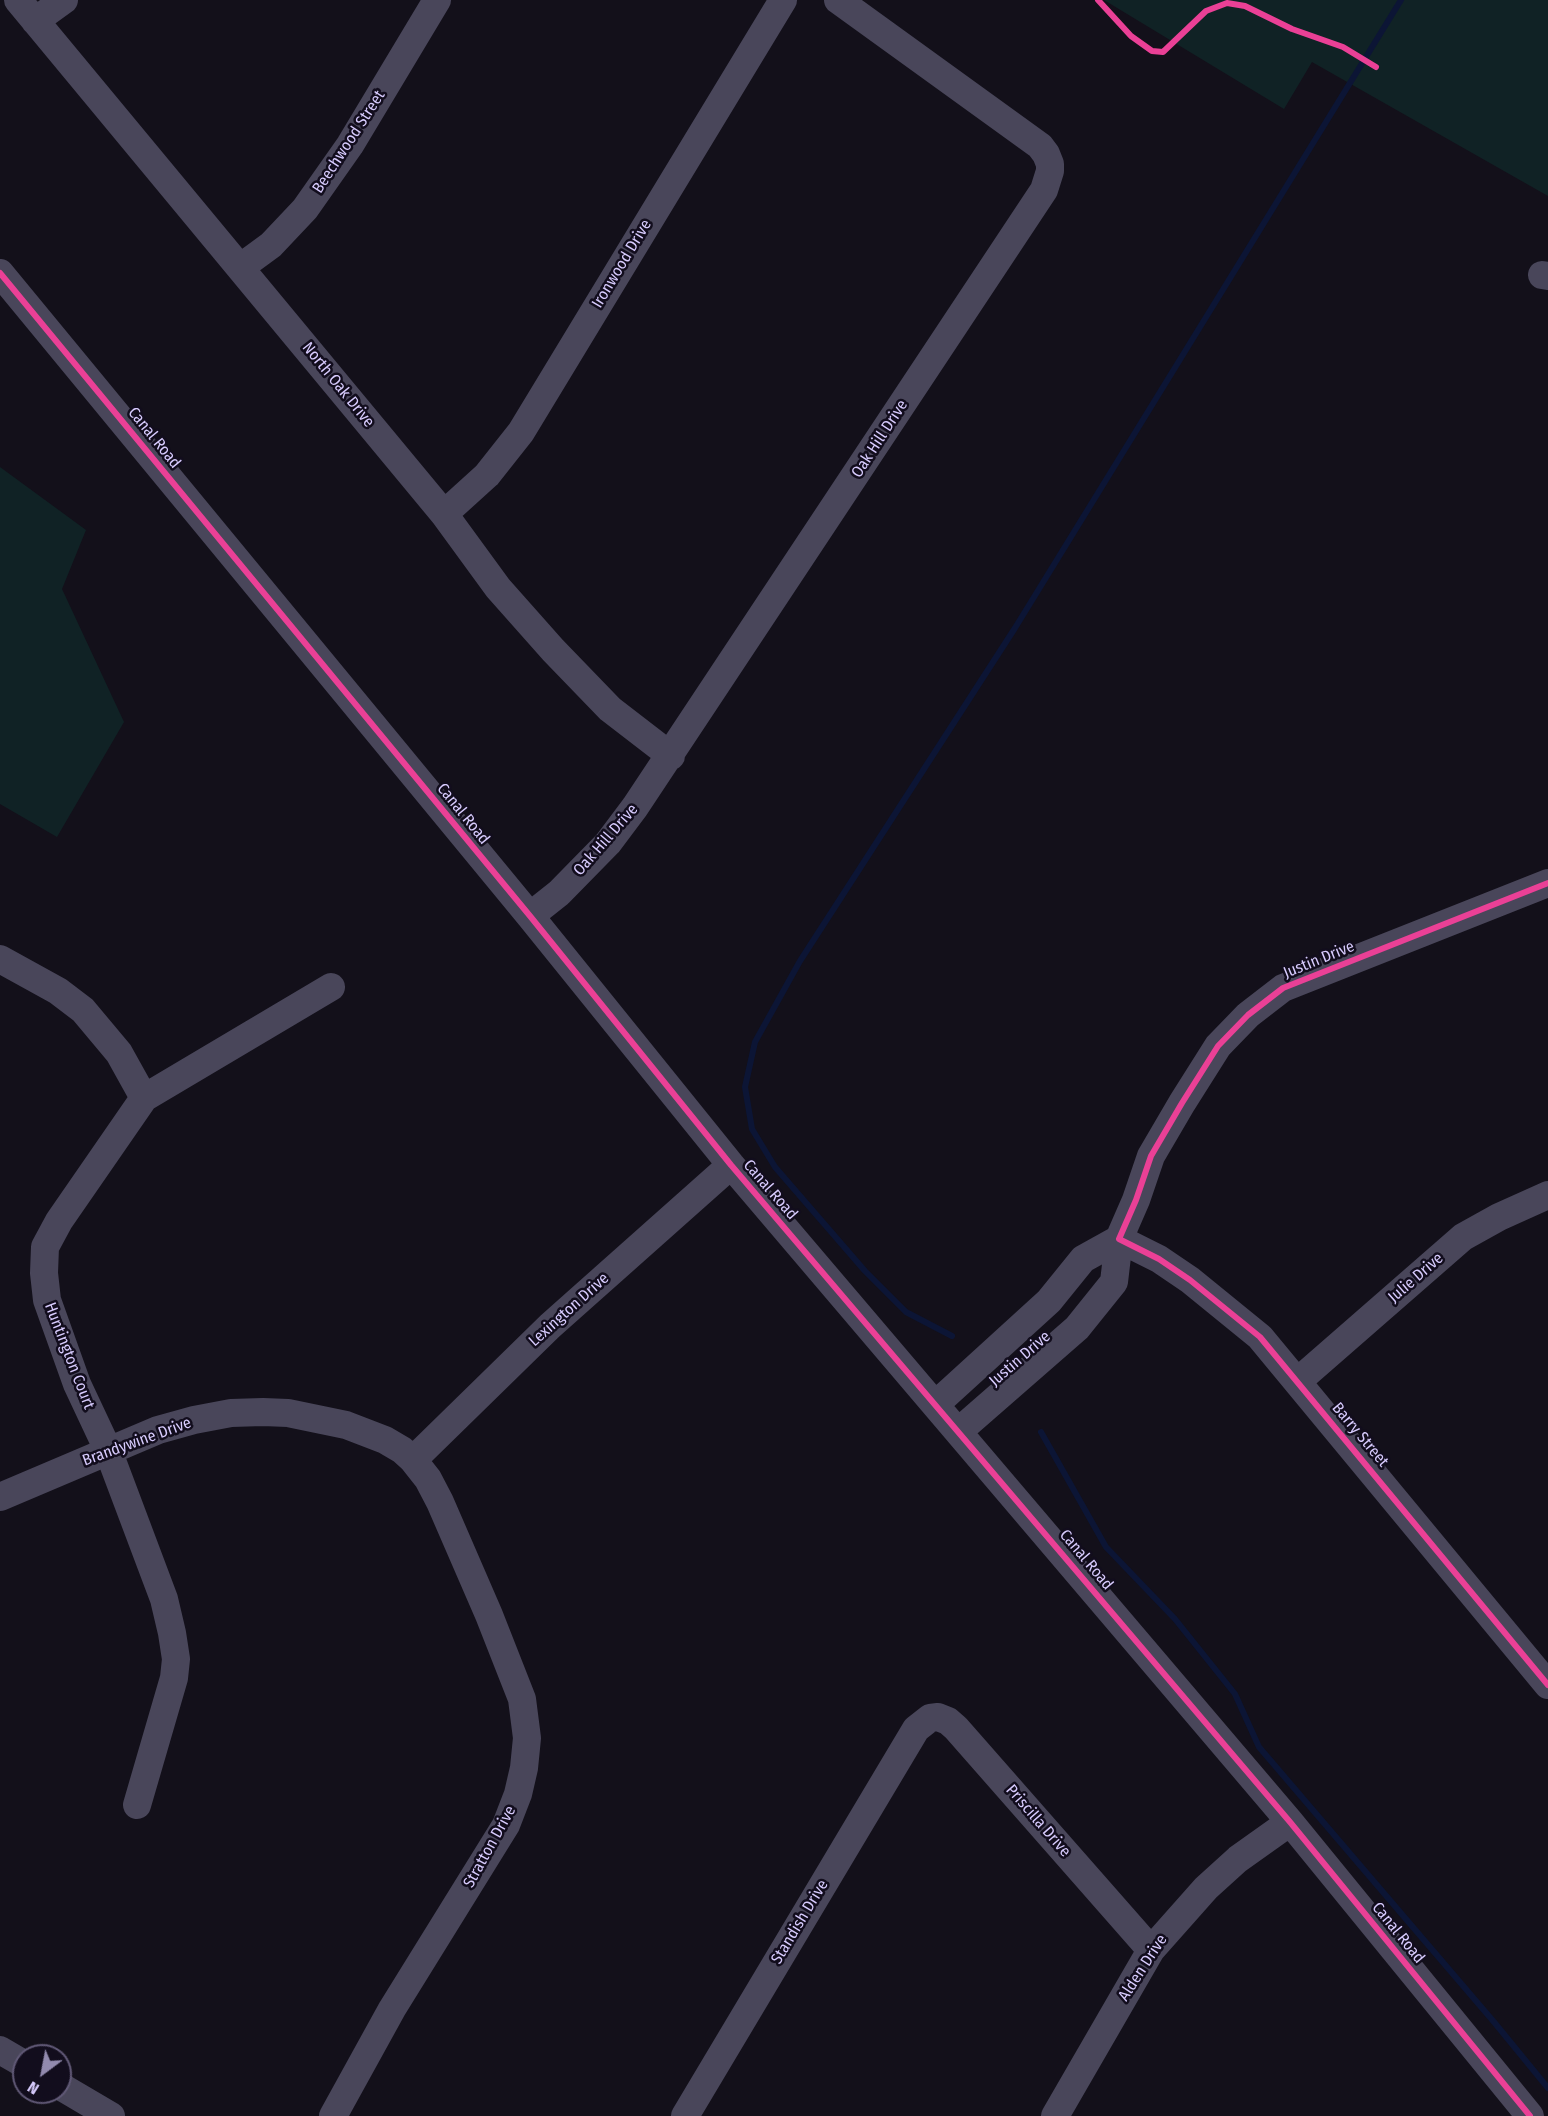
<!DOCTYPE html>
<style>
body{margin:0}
#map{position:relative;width:1548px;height:2116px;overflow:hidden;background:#13101a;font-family:"Fira Sans Condensed",sans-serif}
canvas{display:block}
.north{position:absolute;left:12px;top:2044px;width:60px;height:60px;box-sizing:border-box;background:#120d1d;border:2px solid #615977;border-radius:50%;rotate:212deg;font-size:16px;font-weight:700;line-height:24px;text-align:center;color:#d7cbfd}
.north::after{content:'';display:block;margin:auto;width:21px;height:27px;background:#928aae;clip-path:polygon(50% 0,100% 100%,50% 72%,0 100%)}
</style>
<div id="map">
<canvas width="1548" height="2116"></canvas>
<div class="north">N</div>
</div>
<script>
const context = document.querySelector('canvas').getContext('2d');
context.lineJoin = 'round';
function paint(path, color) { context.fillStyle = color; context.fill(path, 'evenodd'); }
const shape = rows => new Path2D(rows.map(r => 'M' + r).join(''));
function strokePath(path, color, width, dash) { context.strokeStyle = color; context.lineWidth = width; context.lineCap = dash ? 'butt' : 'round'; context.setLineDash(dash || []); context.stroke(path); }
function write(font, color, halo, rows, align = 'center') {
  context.font = font + ' "Fira Sans Condensed",sans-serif'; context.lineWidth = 5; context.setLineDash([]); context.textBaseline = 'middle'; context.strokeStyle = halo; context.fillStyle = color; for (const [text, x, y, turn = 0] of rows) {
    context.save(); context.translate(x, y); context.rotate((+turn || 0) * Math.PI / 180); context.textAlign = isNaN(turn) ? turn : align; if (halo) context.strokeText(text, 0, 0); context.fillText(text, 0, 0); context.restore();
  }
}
const green = shape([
 [1104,0,1548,0,1548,196,1312,62,1284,109],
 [0,467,86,530,62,589,124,722,57,837,0,804]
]);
const stream = shape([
 [952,1336,906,1312,865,1271,775,1167,752,1129,745,1087,755,1042,800,961,1015,628,1401,0],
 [1041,1432,1106,1547,1175,1619,1235,1694,1259,1747,1494,2022,1548,2088]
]);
const minor = shape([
 [18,0,444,514,498,588,553,650,610,709,671,756],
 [35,21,64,0],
 [241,267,271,245,305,209,350,145,437,0],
 [0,273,530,916,731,1165,1290,1822,1530,2116],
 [1542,275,1548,276],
 [444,514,487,475,521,432,783,0],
 [1548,883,1283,988,1248,1015,1218,1046,1182,1103,1151,1156,1136,1200,1119,1239,1159,1259,1190,1280,1260,1337,1548,1685],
 [530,916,559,893,608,843,635,807,1044,190,1050,171,1050,164,1046,154,1040,146,838,0],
 [0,959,58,991,83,1010,119,1053,144,1098],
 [1298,1381,1463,1237,1499,1217,1548,1195],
 [936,1404,1049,1301,1083,1259,1119,1239,1114,1282,1077,1328,959,1431],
 [413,1460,550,1326,731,1165],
 [0,1497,158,1430,194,1420,231,1413,263,1412,288,1413,346,1425,385,1440,402,1450,413,1460,428,1479,440,1502,489,1615,522,1699,527,1738,524,1768,518,1794,506,1825,392,2009,333,2116],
 [137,1805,174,1678,176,1659,172,1633,164,1599,108,1450,77,1384,47,1300,44,1273,45,1247,59,1221,144,1098,331,987],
 [0,2050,24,2064],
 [60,2086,111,2116],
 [685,2116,916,1729,930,1718,938,1717,948,1721,956,1728,1151,1950],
 [1055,2116,1151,1950,1206,1888,1238,1859,1290,1822]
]);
const cycleway = shape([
 [1098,0,1131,36,1152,51,1163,52,1206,11,1227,3,1245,6,1292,29,1343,47,1376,67],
 [0,273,530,916,731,1165,1290,1822,1530,2116],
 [1548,883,1283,988,1248,1015,1218,1046,1182,1103,1151,1156,1136,1200,1119,1239,1159,1259,1190,1280,1260,1337,1548,1685]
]);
const streetNames = [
 ["Beechwood Street",349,142,-57],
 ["Ironwood Drive",622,264,-59],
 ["North Oak Drive",338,385,51],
 ["Canal Road",154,438,51],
 ["Oak Hill Drive",880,439,-57],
 ["Canal Road",463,814,51],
 ["Oak Hill Drive",606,840,-49],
 ["Justin Drive",1319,960,-22],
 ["Canal Road",770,1190,49],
 ["Julie Drive",1416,1278,-41],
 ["Lexington Drive",569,1310,-42],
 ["Huntington Court",69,1356,69],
 ["Justin Drive",1020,1359,-41],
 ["Barry Street",1360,1435,50],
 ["Brandywine Drive",137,1442,-20],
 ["Canal Road",1086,1560,50],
 ["Priscilla Drive",1038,1821,49],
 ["Stratton Drive",490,1847,-61],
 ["Standish Drive",800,1922,-59],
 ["Canal Road",1398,1933,51],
 ["Alden Drive",1143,1968,-57]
];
paint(green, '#102225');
strokePath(stream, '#0c1535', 6);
strokePath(minor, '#49465a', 28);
strokePath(cycleway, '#ea4096', 6);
write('16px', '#d7cbfd', '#120d1d', streetNames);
</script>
